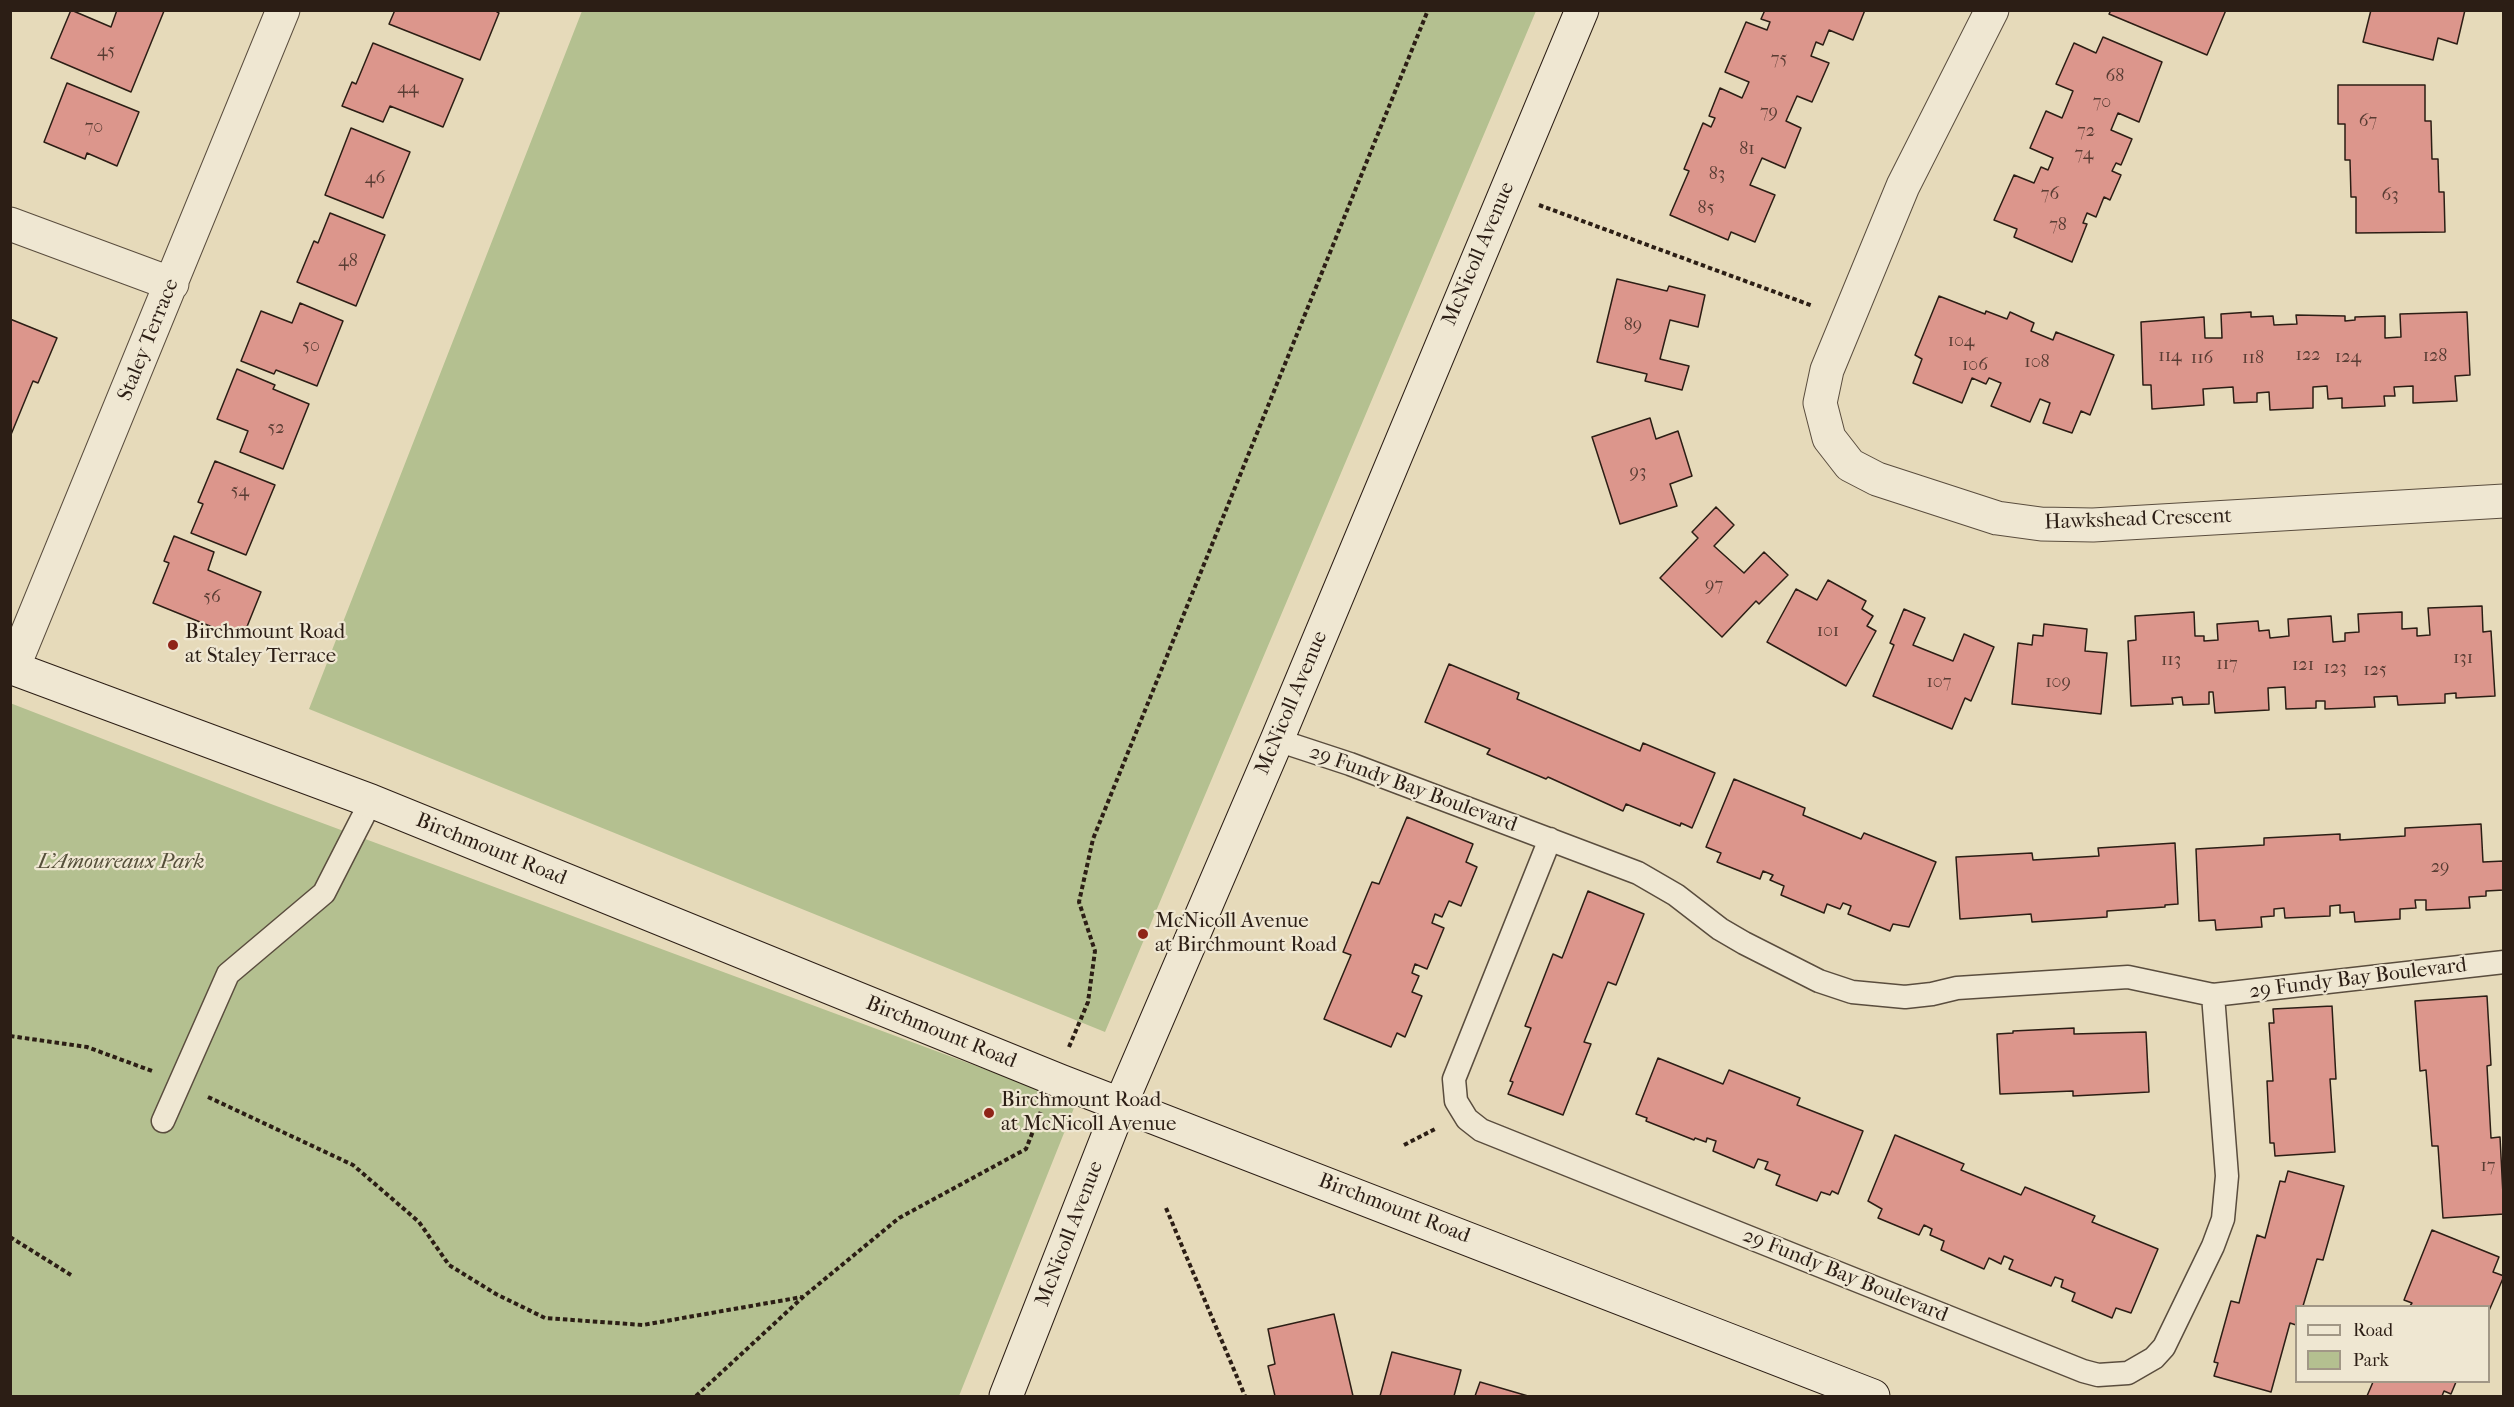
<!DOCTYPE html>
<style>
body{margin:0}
#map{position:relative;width:2514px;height:1407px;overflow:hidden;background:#e6daba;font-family:"IM FELL French Canon",serif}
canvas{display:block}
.frame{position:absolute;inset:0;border:12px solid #2c1e15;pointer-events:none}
.legend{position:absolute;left:2295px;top:1305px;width:195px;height:78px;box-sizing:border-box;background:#efe7d2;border:2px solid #a19786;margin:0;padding:8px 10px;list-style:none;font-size:18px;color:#2c1e15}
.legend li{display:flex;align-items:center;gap:12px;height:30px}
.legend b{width:30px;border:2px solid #a19786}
</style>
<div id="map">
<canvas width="2514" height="1407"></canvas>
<div class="frame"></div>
<ul class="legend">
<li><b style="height:8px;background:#efe7d2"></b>Road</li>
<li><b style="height:16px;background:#b4c090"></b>Park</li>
</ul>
</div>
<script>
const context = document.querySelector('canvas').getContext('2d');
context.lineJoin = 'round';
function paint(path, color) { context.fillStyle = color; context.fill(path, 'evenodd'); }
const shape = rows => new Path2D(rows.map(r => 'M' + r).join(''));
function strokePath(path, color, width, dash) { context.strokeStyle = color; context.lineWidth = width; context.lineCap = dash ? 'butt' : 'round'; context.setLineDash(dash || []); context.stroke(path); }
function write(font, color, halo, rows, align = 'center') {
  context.font = font + ' "IM FELL French Canon",serif'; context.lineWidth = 4.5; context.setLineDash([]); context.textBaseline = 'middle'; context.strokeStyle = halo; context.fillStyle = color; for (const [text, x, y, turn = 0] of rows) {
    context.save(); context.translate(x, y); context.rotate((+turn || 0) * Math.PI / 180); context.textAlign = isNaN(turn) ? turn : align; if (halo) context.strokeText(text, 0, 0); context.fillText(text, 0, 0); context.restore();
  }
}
const green = shape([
 [582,11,1536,11,1105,1032,309,709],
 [10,703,271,804,1076,1103,959,1396,11,1396]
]);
const building = shape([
 [71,10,111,27,117,10,164,11,131,92,51,58,71,10],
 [395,10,494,10,499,13,480,60,389,24,395,10],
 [1765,10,1865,10,1853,40,1829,30,1823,45,1816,42,1811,56,1829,63,1812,102,1797,96,1786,121,1801,128,1785,168,1762,158,1750,185,1775,195,1755,242,1731,232,1728,240,1670,215,1689,171,1684,169,1703,123,1711,127,1715,118,1709,116,1720,88,1742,98,1749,82,1725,72,1746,22,1767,30,1770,22,1761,19,1765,10],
 [2111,10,2226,10,2207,55,2109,14,2111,10],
 [2371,10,2465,10,2457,44,2438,38,2433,60,2363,42,2371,10],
 [2103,37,2162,62,2139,122,2118,113,2111,130,2132,139,2121,165,2116,163,2112,171,2121,175,2110,200,2104,197,2096,217,2087,213,2083,223,2087,224,2072,262,2014,237,2017,229,1994,220,2014,175,2034,183,2041,167,2048,170,2053,158,2030,148,2046,111,2062,118,2073,91,2056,84,2074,43,2096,53,2103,37],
 [373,43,463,79,443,127,390,106,383,122,342,106,352,82,356,84,373,43],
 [67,83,139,112,117,166,87,153,85,159,44,142,67,83],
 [2338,85,2425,85,2425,121,2431,121,2432,159,2438,159,2439,192,2444,192,2445,232,2356,233,2356,197,2351,197,2350,160,2345,160,2345,124,2338,124,2338,85],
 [351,128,410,152,383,218,325,195,351,128],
 [330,213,385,235,356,306,297,282,314,241,318,243,330,213],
 [1617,279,1667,291,1669,286,1705,295,1698,327,1670,320,1660,359,1689,366,1682,390,1645,381,1647,374,1597,362,1617,279],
 [1939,296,1985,314,1986,311,2007,319,2010,312,2034,323,2031,331,2053,340,2056,332,2114,355,2090,415,2081,411,2072,433,2043,423,2050,403,2040,399,2030,422,1991,406,2001,383,1989,378,1986,384,1972,378,1962,403,1913,383,1922,359,1915,355,1939,296],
 [300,303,343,321,317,386,276,370,274,374,241,361,261,311,292,323,300,303],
 [2251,312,2251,317,2273,316,2274,325,2297,324,2296,315,2345,316,2345,321,2355,320,2355,317,2385,316,2385,338,2401,337,2400,314,2467,312,2470,375,2455,376,2457,401,2413,403,2413,386,2394,387,2395,396,2384,396,2385,406,2342,408,2342,398,2328,399,2327,386,2313,387,2313,408,2270,410,2269,392,2257,393,2257,402,2234,403,2233,387,2203,389,2204,405,2152,409,2151,385,2143,385,2141,322,2204,317,2205,338,2222,338,2221,314,2251,312],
 [10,319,57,338,38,383,33,381,10,437,10,319],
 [237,369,275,385,273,389,309,404,283,469,240,452,248,431,217,419,237,369],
 [1650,418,1656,439,1678,431,1692,476,1670,484,1677,506,1620,524,1592,437,1650,418],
 [215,461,275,485,246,555,191,533,203,504,198,502,215,461],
 [1716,507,1734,525,1714,546,1744,573,1764,552,1788,575,1759,604,1756,601,1722,637,1660,578,1698,538,1692,532,1716,507],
 [174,536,214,552,208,570,261,592,242,639,153,603,169,563,164,561,174,536],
 [1828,580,1866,601,1862,609,1873,616,1867,626,1876,631,1846,686,1767,642,1796,589,1817,600,1828,580],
 [2482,606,2483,632,2491,631,2495,696,2456,698,2456,693,2445,694,2445,703,2398,705,2397,696,2374,697,2375,707,2325,709,2325,701,2316,701,2316,708,2286,709,2285,687,2268,688,2269,710,2215,713,2213,692,2209,692,2209,704,2183,705,2182,697,2172,698,2173,704,2131,706,2128,641,2136,640,2135,616,2194,612,2195,636,2204,636,2204,641,2218,640,2217,624,2258,621,2259,631,2269,630,2270,638,2289,636,2288,619,2331,616,2333,642,2345,641,2345,633,2359,632,2358,614,2402,612,2402,629,2417,628,2417,636,2430,635,2428,608,2482,606],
 [1904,609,1925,618,1913,645,1953,661,1964,634,1994,647,1971,701,1965,698,1952,729,1873,696,1894,645,1890,643,1904,609],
 [2044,624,2087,629,2085,651,2107,653,2101,714,2012,704,2018,643,2032,645,2033,635,2043,636,2044,624],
 [1449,664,1519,693,1517,699,1640,751,1643,743,1715,773,1692,828,1681,823,1680,826,1626,804,1623,811,1548,777,1546,779,1487,754,1490,749,1425,722,1449,664],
 [1734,779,1805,808,1803,815,1861,839,1864,833,1936,862,1909,927,1893,924,1890,931,1848,914,1851,906,1843,903,1840,909,1827,904,1824,913,1781,895,1784,886,1770,880,1773,875,1763,871,1760,879,1717,862,1721,853,1706,847,1734,779],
 [1407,817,1473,844,1466,862,1477,867,1461,906,1449,901,1442,917,1435,914,1432,923,1444,928,1427,969,1415,964,1412,973,1419,976,1412,992,1422,996,1405,1037,1397,1033,1391,1047,1324,1019,1351,955,1343,952,1372,882,1379,884,1407,817],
 [2481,824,2483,862,2504,861,2504,890,2486,891,2486,896,2469,897,2470,908,2426,910,2426,900,2415,900,2416,908,2400,909,2400,919,2355,922,2354,912,2340,913,2340,905,2330,906,2330,916,2285,918,2284,908,2274,909,2274,916,2261,917,2262,927,2216,930,2215,920,2199,921,2196,849,2264,845,2264,838,2340,834,2340,840,2405,836,2405,828,2481,824],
 [2175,843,2178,904,2165,905,2165,907,2107,911,2107,917,2032,922,2031,914,1960,919,1956,857,2032,853,2033,860,2099,856,2098,848,2175,843],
 [1588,891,1644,914,1616,985,1608,982,1584,1042,1591,1044,1563,1115,1508,1094,1513,1082,1510,1081,1531,1028,1525,1026,1553,954,1562,958,1588,891],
 [2487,996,2491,1065,2487,1066,2491,1138,2500,1137,2504,1214,2443,1218,2438,1146,2432,1146,2426,1070,2420,1071,2415,1001,2487,996],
 [2332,1006,2336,1079,2330,1079,2335,1152,2275,1156,2274,1143,2270,1143,2267,1081,2273,1081,2269,1023,2274,1023,2273,1009,2332,1006],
 [2074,1028,2074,1034,2146,1032,2149,1092,2073,1096,2073,1091,2000,1094,1997,1034,2013,1033,2013,1031,2074,1028],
 [1658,1058,1723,1084,1729,1070,1800,1098,1797,1105,1863,1131,1838,1194,1832,1191,1830,1195,1821,1192,1817,1201,1776,1185,1780,1175,1765,1169,1768,1162,1758,1159,1754,1168,1713,1151,1716,1141,1707,1138,1706,1142,1695,1138,1694,1140,1646,1121,1647,1118,1636,1114,1658,1058],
 [1895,1135,1964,1164,1961,1170,2021,1195,2025,1187,2095,1216,2092,1222,2158,1249,2131,1313,2116,1308,2112,1318,2072,1301,2075,1293,2061,1287,2063,1280,2055,1277,2051,1286,2009,1269,2013,1260,2004,1256,2001,1264,1989,1258,1984,1269,1941,1250,1944,1241,1930,1235,1932,1229,1924,1225,1919,1235,1878,1218,1882,1209,1868,1201,1895,1135],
 [2288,1171,2344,1186,2323,1260,2317,1259,2303,1306,2296,1306,2296,1325,2290,1323,2271,1392,2214,1376,2218,1363,2214,1362,2231,1301,2239,1303,2257,1235,2265,1238,2280,1181,2285,1182,2288,1171],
 [2432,1230,2499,1257,2493,1272,2504,1276,2488,1313,2488,1306,2410,1306,2412,1303,2404,1300,2432,1230],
 [1334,1314,1353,1396,1275,1396,1268,1366,1275,1364,1268,1329,1334,1314],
 [1392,1352,1461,1370,1454,1396,1380,1396,1392,1352],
 [1480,1382,1528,1396,1475,1396,1480,1382],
 [2373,1382,2456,1382,2451,1394,2444,1391,2442,1396,2367,1396,2373,1382]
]);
const path = shape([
 [1539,205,1813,306],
 [10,1036,87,1047,152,1071],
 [1069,1047,1088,1002,1095,951,1079,902,1093,839,1428,10],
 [208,1097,353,1165,419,1222,449,1265,496,1294,545,1318,643,1325,802,1297],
 [1404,1145,1437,1128],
 [1166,1208,1245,1396],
 [10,1237,71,1275],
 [696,1396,803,1297,899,1218,1026,1149,1041,1111]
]);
const lane = shape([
 [1277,740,1350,764,1638,873,1676,895,1720,929,1744,943,1819,981,1852,992,1905,997,1932,994,1957,988,2128,977,2213,995,2504,962],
 [1550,839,1454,1079,1456,1101,1467,1119,1481,1130,2083,1371,2098,1375,2128,1373,2154,1358,2164,1347,2213,1246,2223,1219,2227,1176,2213,995],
 [163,1121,228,974,324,893,371,801]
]);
const street = shape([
 [1992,10,1903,186,1827,370,1820,403,1829,438,1850,465,1877,479,1997,518,2041,524,2093,525,2504,501],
 [10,224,172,284],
 [13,668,283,10]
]);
const secondary = shape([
 [10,667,371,801,1060,1081,1873,1396],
 [1006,1396,1121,1103,1277,740,1582,10]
]);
const markers = [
 [173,645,6,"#8f2418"],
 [1143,934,6,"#8f2418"],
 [989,1113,6,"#8f2418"]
];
const numberNames = [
 ["45",106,52],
 ["75",1779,60],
 ["68",2115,77],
 ["44",408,89],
 ["70",2102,103],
 ["79",1769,113],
 ["67",2368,122],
 ["70",94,128],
 ["72",2086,132],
 ["81",1747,150],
 ["74",2084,155],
 ["83",1717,175],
 ["46",375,179],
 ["76",2050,195],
 ["63",2390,196],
 ["85",1706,209],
 ["78",2058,226],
 ["48",348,262],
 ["89",1633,326],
 ["104",1961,342],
 ["50",311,347],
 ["122",2308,356],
 ["114",2170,357],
 ["128",2435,357],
 ["124",2348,358],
 ["116",2202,359],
 ["118",2253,359],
 ["108",2037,363],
 ["106",1975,366],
 ["52",276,429],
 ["93",1638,473],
 ["54",240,492],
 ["97",1714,586],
 ["56",212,598],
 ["101",1828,632],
 ["131",2463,659],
 ["113",2171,661],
 ["117",2227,665],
 ["121",2303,666],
 ["123",2335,669],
 ["125",2375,671],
 ["107",1939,683],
 ["109",2058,683],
 ["29",2440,868],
 ["17",2488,1167]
];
const streetNames = [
 ["McNicoll Avenue",1479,254,-67],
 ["Staley Terrace",149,340,-68],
 ["Hawkshead Crescent",2138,520,-2],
 ["McNicoll Avenue",1292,703,-67],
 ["29 Fundy Bay Boulevard",1413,789,20],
 ["Birchmount Road",491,850,22],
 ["29 Fundy Bay Boulevard",2358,979,-7],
 ["Birchmount Road",941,1033,22],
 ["Birchmount Road",1394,1209,21],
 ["McNicoll Avenue",1070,1234,-69],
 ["29 Fundy Bay Boulevard",1845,1276,22]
];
const poiNames = [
 ["Birchmount Road",185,633],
 ["at Staley Terrace",185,657],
 ["McNicoll Avenue",1155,922],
 ["at Birchmount Road",1155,946],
 ["Birchmount Road",1001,1101],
 ["at McNicoll Avenue",1001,1125]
];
const parkNames = [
 ["L'Amoureaux Park",121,863]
];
paint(green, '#b4c090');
paint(building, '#dc968c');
strokePath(building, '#2c1e15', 1.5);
strokePath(lane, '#5a4d3e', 25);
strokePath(street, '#5a4d3e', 35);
strokePath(secondary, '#2c1e15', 35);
strokePath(path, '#2c1e15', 4, [4.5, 3]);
strokePath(lane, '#efe7d2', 22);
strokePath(street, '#efe7d2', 33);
strokePath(secondary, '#efe7d2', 33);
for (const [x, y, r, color] of markers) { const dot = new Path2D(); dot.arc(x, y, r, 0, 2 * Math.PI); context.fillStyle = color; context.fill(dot); strokePath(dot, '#efe7d2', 2); }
write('18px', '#583c33', null, numberNames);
write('21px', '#2c1e15', '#efe7d2', streetNames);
write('21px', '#2c1e15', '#efe7d2', poiNames, 'left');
write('italic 21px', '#554f3a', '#efe7d2', parkNames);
</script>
